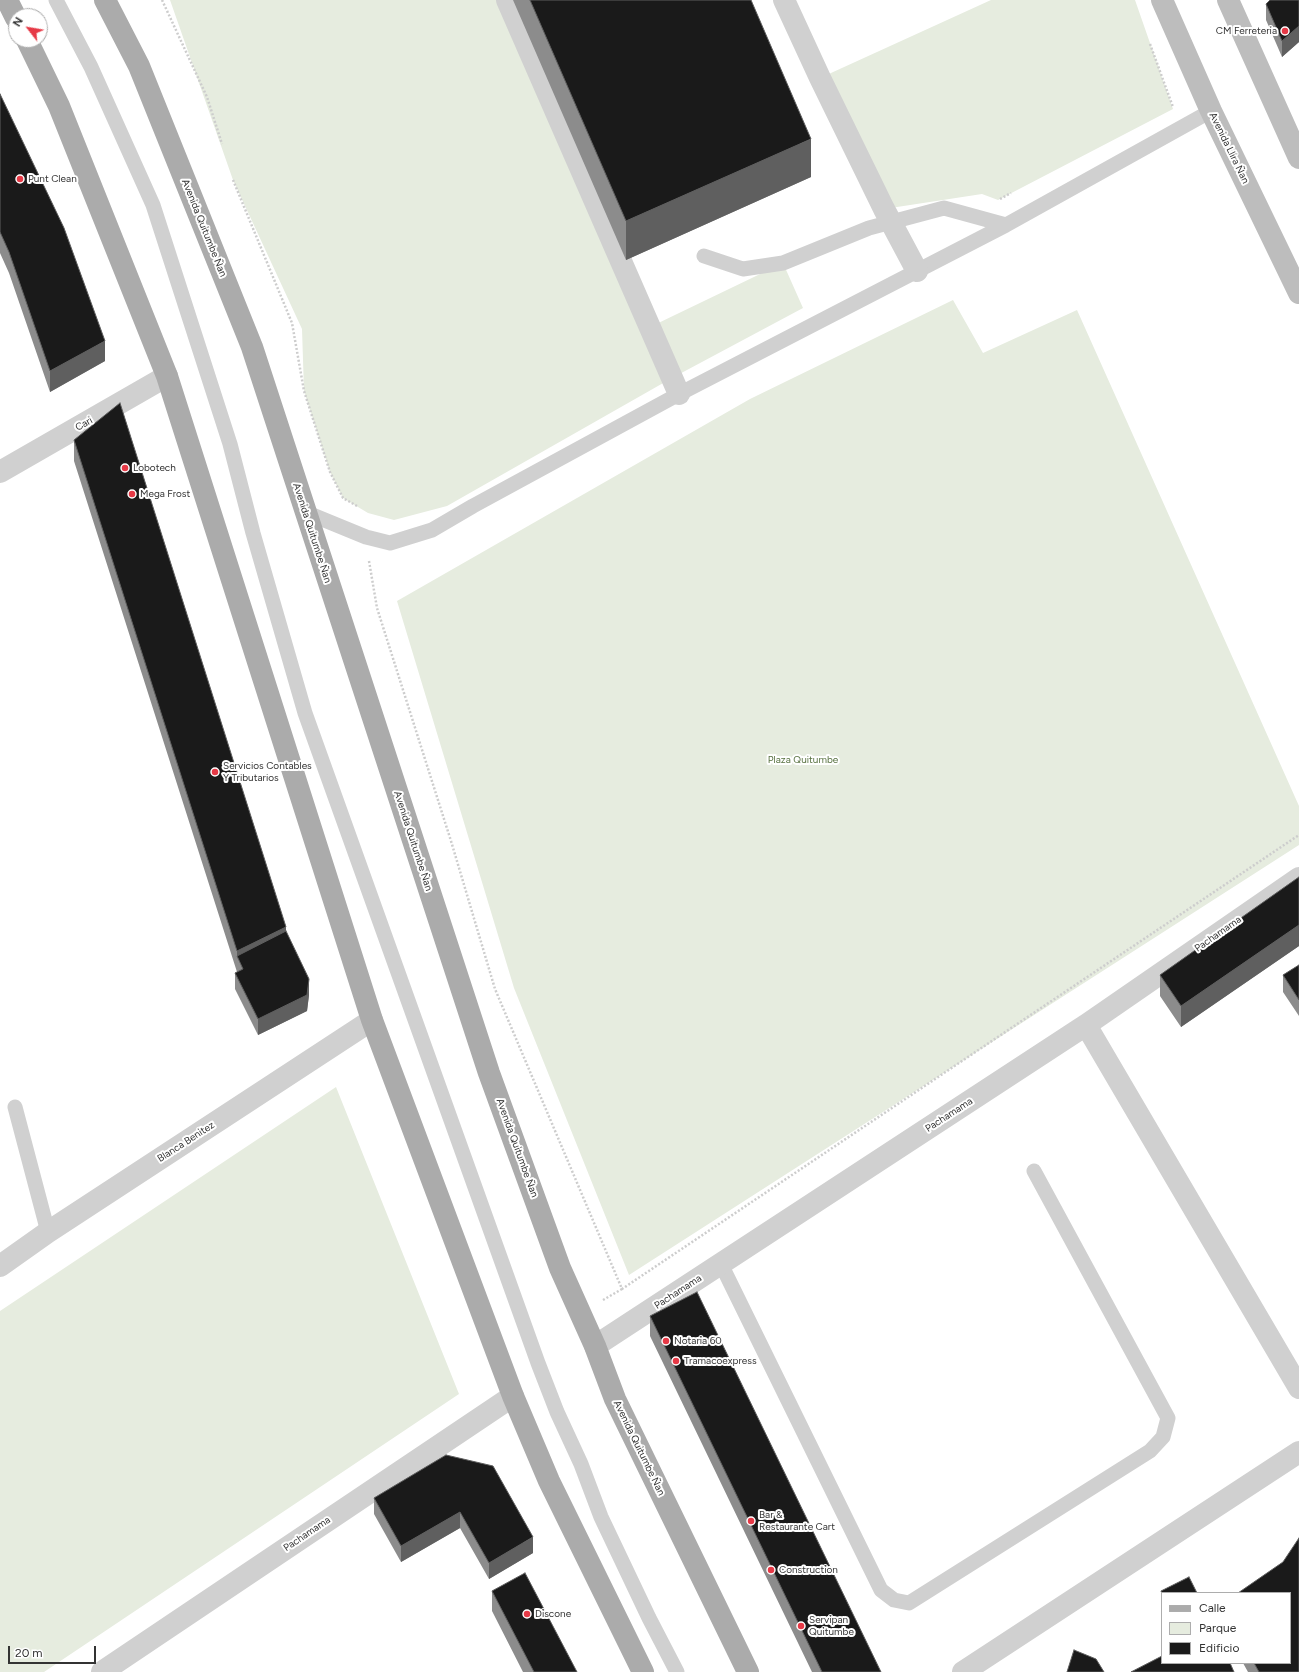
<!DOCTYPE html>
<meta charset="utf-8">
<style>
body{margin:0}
#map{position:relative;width:1299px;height:1672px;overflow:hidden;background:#fff;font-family:Figtree,sans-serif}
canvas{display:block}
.legend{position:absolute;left:1161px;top:1592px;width:130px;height:72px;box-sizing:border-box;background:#fff;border:1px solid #adadad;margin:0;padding:5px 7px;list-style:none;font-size:12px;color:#333}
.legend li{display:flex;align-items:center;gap:8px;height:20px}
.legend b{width:20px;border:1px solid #adadad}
.north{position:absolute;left:8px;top:8px;width:40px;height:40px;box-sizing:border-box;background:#fff;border:1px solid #adadad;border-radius:50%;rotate:301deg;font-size:11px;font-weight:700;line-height:16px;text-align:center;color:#333}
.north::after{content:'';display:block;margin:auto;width:14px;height:18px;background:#e63946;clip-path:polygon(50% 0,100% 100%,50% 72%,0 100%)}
.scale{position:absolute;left:8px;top:1646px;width:88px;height:18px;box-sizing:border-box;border:2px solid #333;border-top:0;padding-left:5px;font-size:12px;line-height:14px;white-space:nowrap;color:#333;-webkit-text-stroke:3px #fff;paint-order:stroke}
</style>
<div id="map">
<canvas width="1299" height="1672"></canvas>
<ul class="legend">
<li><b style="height:5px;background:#ababab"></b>Calle</li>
<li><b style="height:11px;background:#e6ecdf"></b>Parque</li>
<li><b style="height:11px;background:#1a1a1a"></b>Edificio</li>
</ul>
<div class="north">N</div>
<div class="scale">20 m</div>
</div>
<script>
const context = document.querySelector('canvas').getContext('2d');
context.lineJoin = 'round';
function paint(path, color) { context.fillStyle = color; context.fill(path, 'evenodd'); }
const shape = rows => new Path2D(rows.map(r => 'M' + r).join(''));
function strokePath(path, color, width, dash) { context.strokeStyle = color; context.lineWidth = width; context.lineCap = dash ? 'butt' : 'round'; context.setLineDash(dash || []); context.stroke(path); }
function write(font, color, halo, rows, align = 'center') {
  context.font = font + ' Figtree,sans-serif'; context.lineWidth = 4; context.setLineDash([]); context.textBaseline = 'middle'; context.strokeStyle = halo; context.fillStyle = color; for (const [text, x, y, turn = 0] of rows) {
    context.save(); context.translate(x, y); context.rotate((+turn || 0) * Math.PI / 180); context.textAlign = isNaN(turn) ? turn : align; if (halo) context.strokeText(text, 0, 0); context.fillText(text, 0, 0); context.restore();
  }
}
const green = shape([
 [170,0,498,0,650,327,783,263,803,308,672,378,447,506,394,520,368,513,343,498,330,472,304,391,302,329,233,180],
 [991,0,1135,0,1173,109,998,200,982,194,884,209,820,78],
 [953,300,983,353,1077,310,1299,806,1299,845,629,1275,514,988,397,601,750,399],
 [336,1087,459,1394,44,1672,0,1672,0,1311]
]);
const path = shape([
 [162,0,207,97,222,144],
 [1150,44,1173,107],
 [233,180,292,323,304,391,330,472,343,498,357,506],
 [1000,199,1011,193],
 [369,561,377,608,451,841,495,989,622,1289,1299,835],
 [603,1300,622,1289]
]);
const lane = shape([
 [56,0,91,67,153,205,230,444,253,533,305,713,538,1363,557,1412,581,1464,601,1517,649,1618,677,1672],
 [704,256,743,269,783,263,869,228,944,208,1006,225],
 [305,512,366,537,390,543,432,530,473,506,679,394,1006,225,1211,111],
 [15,1107,48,1232],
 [721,1264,881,1590,894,1600,909,1603,1150,1451,1163,1437,1168,1418,1034,1171]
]);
const street = shape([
 [507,0,679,394],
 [784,0,820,78,884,209,917,271],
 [0,472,167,376],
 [1086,1025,1299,1388],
 [0,1266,48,1232,372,1020],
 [595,1346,1086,1025,1299,878],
 [102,1672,513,1396],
 [963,1672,1299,1452]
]);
const secondary = shape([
 [1162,0,1211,111,1299,293],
 [1228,0,1299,158]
]);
const primary = shape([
 [7,0,16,18],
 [105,0,139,66,252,347,489,1073,560,1268,595,1346,615,1399,748,1672],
 [27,40,59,106,167,376,372,1020,513,1396,549,1481,643,1672]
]);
const wall = shape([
 [513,0,751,0,811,177,626,260],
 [1299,0,1299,42,1282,57,1266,20,1266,4],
 [0,94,105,361,50,392,9,273,0,253],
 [74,440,286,931,309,995,307,1011,258,1035,235,989,235,973,237,972,74,461],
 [1299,877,1299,946,1181,1027,1160,996,1160,975],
 [1299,965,1299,1016,1283,992,1283,975],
 [650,1316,881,1672,812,1672,650,1336],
 [446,1455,533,1553,489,1579,460,1528,401,1562,374,1514,374,1498],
 [492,1591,577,1672,523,1672,492,1611],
 [1161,1591,1162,1593,1162,1610,1161,1607],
 [1243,1663,1290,1663,1299,1672,1248,1672]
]);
const shadedWall = shape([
 [1299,26,1299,42,1282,57,1282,41],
 [811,139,811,177,626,260,626,221],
 [105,341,105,361,50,392,50,371],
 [1299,925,1299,946,1181,1027,1181,1006],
 [286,927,286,947,237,956,237,951],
 [309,979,309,995,307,1011,258,1035,258,1019],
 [460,1512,460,1528,401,1562,401,1546],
 [533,1537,533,1553,489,1579,489,1563]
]);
const building = shape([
 [530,0,751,0,811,139,626,221,530,0],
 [1270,0,1299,0,1299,26,1282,41,1266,4,1270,0],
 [0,94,64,228,105,341,50,371,9,252,0,232,0,94],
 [120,403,286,927,237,951,74,440,120,403],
 [1299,877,1299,925,1181,1006,1160,975,1299,877],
 [286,931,309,979,307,995,258,1019,235,973,243,969,237,956,286,931],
 [1299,965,1299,1000,1283,975,1299,965],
 [697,1292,881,1672,822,1672,650,1316,697,1292],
 [446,1455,493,1466,533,1537,489,1563,460,1512,401,1546,374,1498,446,1455],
 [1299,1538,1299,1672,1259,1672,1254,1663,1290,1663,1290,1593,1238,1593,1283,1562,1299,1538],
 [525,1573,577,1672,534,1672,492,1591,525,1573],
 [1189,1577,1197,1593,1162,1593,1162,1594,1161,1591,1189,1577],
 [1074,1650,1096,1659,1104,1672,1067,1672,1074,1650],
 [1162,1656,1162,1663,1230,1663,1234,1672,1131,1672,1162,1656]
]);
const markers = [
 [1285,31,4,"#e63946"],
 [20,179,4,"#e63946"],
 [125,468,4,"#e63946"],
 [132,494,4,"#e63946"],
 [215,772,4,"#e63946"],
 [666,1341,4,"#e63946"],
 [676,1361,4,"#e63946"],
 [751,1521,4,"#e63946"],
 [771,1570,4,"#e63946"],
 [527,1614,4,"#e63946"],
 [801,1626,4,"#e63946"]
];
const poiNames = [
 ["CM Ferreteria",1277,31,"right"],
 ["Punt Clean",28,179],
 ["Lobotech",133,468],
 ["Mega Frost",140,494],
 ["Servicios Contables",223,766],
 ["Y Tributarios",223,778],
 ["Notaria 60",674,1341],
 ["Tramacoexpress",684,1361],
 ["Bar &",759,1515],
 ["Restaurante Cart",759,1527],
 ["Construction",779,1570],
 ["Discone",535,1614],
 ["Servipan",809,1620],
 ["Quitumbe",809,1632]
];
const streetNames = [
 ["Avenida Llira Ñan",1229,148,64],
 ["Avenida Quitumbe Ñan",204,228,68],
 ["Cari",84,424,-30],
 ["Avenida Quitumbe Ñan",312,533,72],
 ["Avenida Quitumbe Ñan",413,841,72],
 ["Pachamama",1218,934,-35],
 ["Pachamama",949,1115,-33],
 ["Blanca Benitez",186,1142,-33],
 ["Avenida Quitumbe Ñan",517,1148,70],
 ["Pachamama",678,1292,-33],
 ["Avenida Quitumbe Ñan",639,1448,64],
 ["Pachamama",307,1534,-34]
];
const parkNames = [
 ["Plaza Quitumbe",803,760]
];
paint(green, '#e6ecdf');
strokePath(path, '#cdcdcd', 2.5, [2, 2]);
strokePath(lane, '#d0d0d0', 15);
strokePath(street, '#d0d0d0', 22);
strokePath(secondary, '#bdbdbd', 22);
strokePath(primary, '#ababab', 22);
paint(wall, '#8c8c8c');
paint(shadedWall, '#5f5f5f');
paint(building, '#1a1a1a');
strokePath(building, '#5f5f5f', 1);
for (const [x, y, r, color] of markers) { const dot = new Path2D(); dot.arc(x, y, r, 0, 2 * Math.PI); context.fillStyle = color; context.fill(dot); strokePath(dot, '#fff', 1.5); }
write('10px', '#333', '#fff', poiNames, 'left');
write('10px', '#333', '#fff', streetNames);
write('10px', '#56703f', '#fff', parkNames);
</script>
